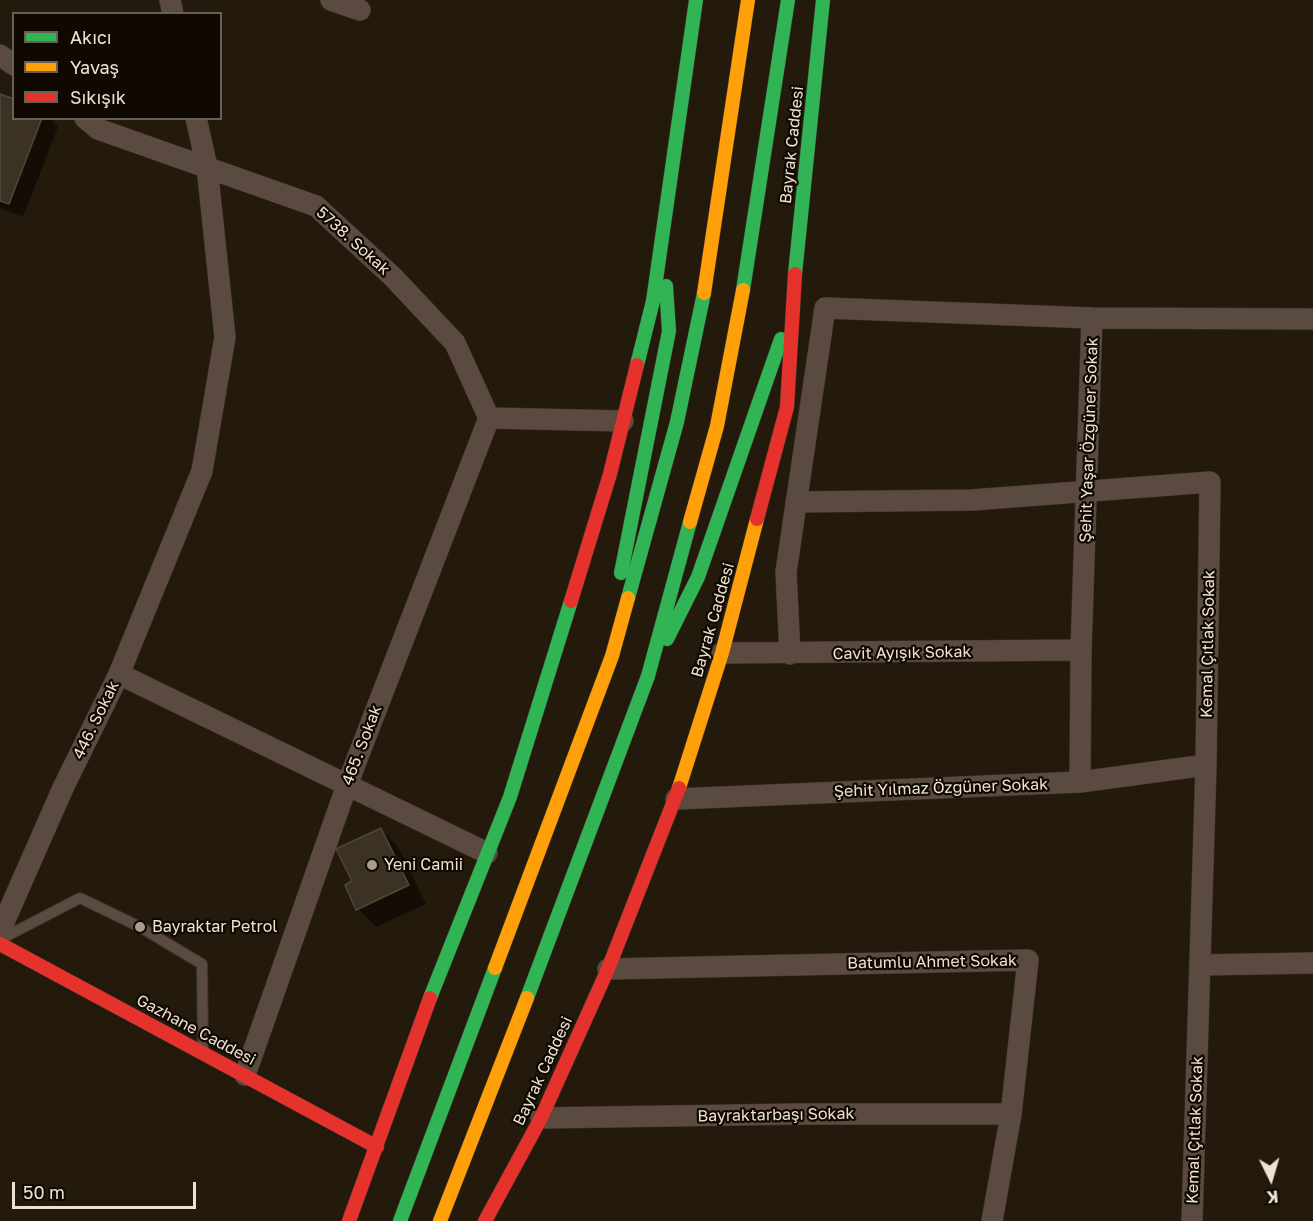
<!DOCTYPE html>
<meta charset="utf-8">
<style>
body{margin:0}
#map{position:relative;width:1313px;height:1221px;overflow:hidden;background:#241a0c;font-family:"Golos Text",sans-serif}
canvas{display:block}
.legend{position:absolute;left:12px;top:12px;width:210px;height:108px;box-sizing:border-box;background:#100901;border:2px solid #696055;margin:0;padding:8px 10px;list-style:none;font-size:18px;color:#eee2d2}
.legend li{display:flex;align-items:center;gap:12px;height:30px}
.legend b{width:30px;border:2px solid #696055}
.north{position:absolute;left:1241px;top:1149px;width:60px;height:60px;-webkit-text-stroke:4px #100901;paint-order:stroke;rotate:175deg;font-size:16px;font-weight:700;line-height:24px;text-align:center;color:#eee2d2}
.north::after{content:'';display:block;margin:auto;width:21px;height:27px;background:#eee2d2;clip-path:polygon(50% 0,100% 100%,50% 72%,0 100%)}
.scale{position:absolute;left:12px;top:1182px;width:184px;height:27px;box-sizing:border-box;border:3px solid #eee2d2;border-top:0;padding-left:8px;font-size:18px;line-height:21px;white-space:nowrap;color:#eee2d2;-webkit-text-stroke:4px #100901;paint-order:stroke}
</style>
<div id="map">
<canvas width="1313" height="1221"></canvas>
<ul class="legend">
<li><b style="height:8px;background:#30b455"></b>Akıcı</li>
<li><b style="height:8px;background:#ff9f0a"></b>Yavaş</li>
<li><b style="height:8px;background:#e5322d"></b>Sıkışık</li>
</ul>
<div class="north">K</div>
<div class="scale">50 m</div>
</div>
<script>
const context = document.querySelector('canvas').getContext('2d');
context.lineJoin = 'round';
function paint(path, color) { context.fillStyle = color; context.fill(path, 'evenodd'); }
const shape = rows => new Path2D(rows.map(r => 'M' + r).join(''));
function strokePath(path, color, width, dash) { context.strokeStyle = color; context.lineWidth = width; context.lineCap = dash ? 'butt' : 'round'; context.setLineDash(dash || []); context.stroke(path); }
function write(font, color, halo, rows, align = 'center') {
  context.font = font + ' "Golos Text",sans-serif'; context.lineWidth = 4.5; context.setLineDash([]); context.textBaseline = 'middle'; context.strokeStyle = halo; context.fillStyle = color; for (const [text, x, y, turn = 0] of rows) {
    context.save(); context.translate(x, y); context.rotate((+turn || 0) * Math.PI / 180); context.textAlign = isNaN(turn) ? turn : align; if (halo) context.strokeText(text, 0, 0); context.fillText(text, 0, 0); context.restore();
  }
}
const shadow = shape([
 [0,96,14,118,50,118,58,127,23,217,0,208],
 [381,829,399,848,426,904,376,927,358,909,354,882]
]);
const building = shape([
 [0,94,14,99,14,118,42,118,9,204,0,201,0,94],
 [381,828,409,885,356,910,345,885,352,881,336,849,381,828]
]);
const lane = shape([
 [1,939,80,898,140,927,202,964,203,1050]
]);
const street = shape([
 [170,0,173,14],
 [331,0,360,10],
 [0,55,14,65],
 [85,118,98,129,316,206,393,277,455,343,489,418],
 [489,418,623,421],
 [796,502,972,500,1210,482,1206,765,1192,1221],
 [722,653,1081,650],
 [790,654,786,572,825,308,1092,318],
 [119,674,487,853],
 [1080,782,1081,650,1092,318,1313,319],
 [676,799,1080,782,1206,765],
 [0,931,63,788,119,674,202,471,225,337,207,167,196,118],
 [1200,965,1313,963],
 [608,969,1028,960,1011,1114,992,1221],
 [245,1075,347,785,489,418],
 [541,1118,799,1114,1011,1114]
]);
const fast = shape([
 [795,274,823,0],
 [743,290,788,0],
 [637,365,653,301,696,0],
 [621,573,669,331,666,286],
 [628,598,677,422,704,293],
 [667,639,698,577,781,339],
 [430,998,510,797,571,601],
 [527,998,648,676,690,522],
 [400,1221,495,968]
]);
const slow = shape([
 [704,293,748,0],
 [690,522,717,426,743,290],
 [679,788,722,653,757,519],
 [495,968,612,656,628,598],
 [440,1221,527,998]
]);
const jam = shape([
 [757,519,787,407,795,274],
 [571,601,610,474,637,365],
 [0,944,377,1147],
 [349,1221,430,998],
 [485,1221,541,1118,608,969,679,788]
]);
const markers = [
 [372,865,6,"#a79c8d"],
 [140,927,6,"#a79c8d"]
];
const streetNames = [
 ["Bayrak Caddesi",792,145,-84],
 ["5738. Sokak",353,241,42],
 ["Şehit Yaşar Özgüner Sokak",1089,440,-88],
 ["Bayrak Caddesi",713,620,-74],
 ["Kemal Çıtlak Sokak",1208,644,-89],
 ["Cavit Ayışık Sokak",902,653,-1],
 ["446. Sokak",96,720,-64],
 ["465. Sokak",362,745,-69],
 ["Şehit Yılmaz Özgüner Sokak",941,788,-2],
 ["Batumlu Ahmet Sokak",932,962,-1],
 ["Gazhane Caddesi",196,1030,28],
 ["Bayrak Caddesi",543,1071,-65],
 ["Bayraktarbaşı Sokak",776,1115,-1],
 ["Kemal Çıtlak Sokak",1195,1130,-88]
];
const poiNames = [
 ["Yeni Camii",384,865],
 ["Bayraktar Petrol",152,927]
];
paint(shadow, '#0007');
paint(building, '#3c3223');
strokePath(building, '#4f473c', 1.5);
strokePath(lane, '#3e3529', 12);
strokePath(street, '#3e3529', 22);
strokePath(fast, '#3e3529', 15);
strokePath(slow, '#3e3529', 15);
strokePath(jam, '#3e3529', 15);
strokePath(lane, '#5b4a40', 10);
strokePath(street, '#5b4a40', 21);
strokePath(fast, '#30b455', 14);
strokePath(slow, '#ff9f0a', 14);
strokePath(jam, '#e5322d', 14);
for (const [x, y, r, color] of markers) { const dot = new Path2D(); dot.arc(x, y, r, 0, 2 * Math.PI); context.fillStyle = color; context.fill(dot); strokePath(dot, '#100901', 2); }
write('16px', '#eee2d2', '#100901', streetNames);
write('16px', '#eee2d2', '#100901', poiNames, 'left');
</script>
